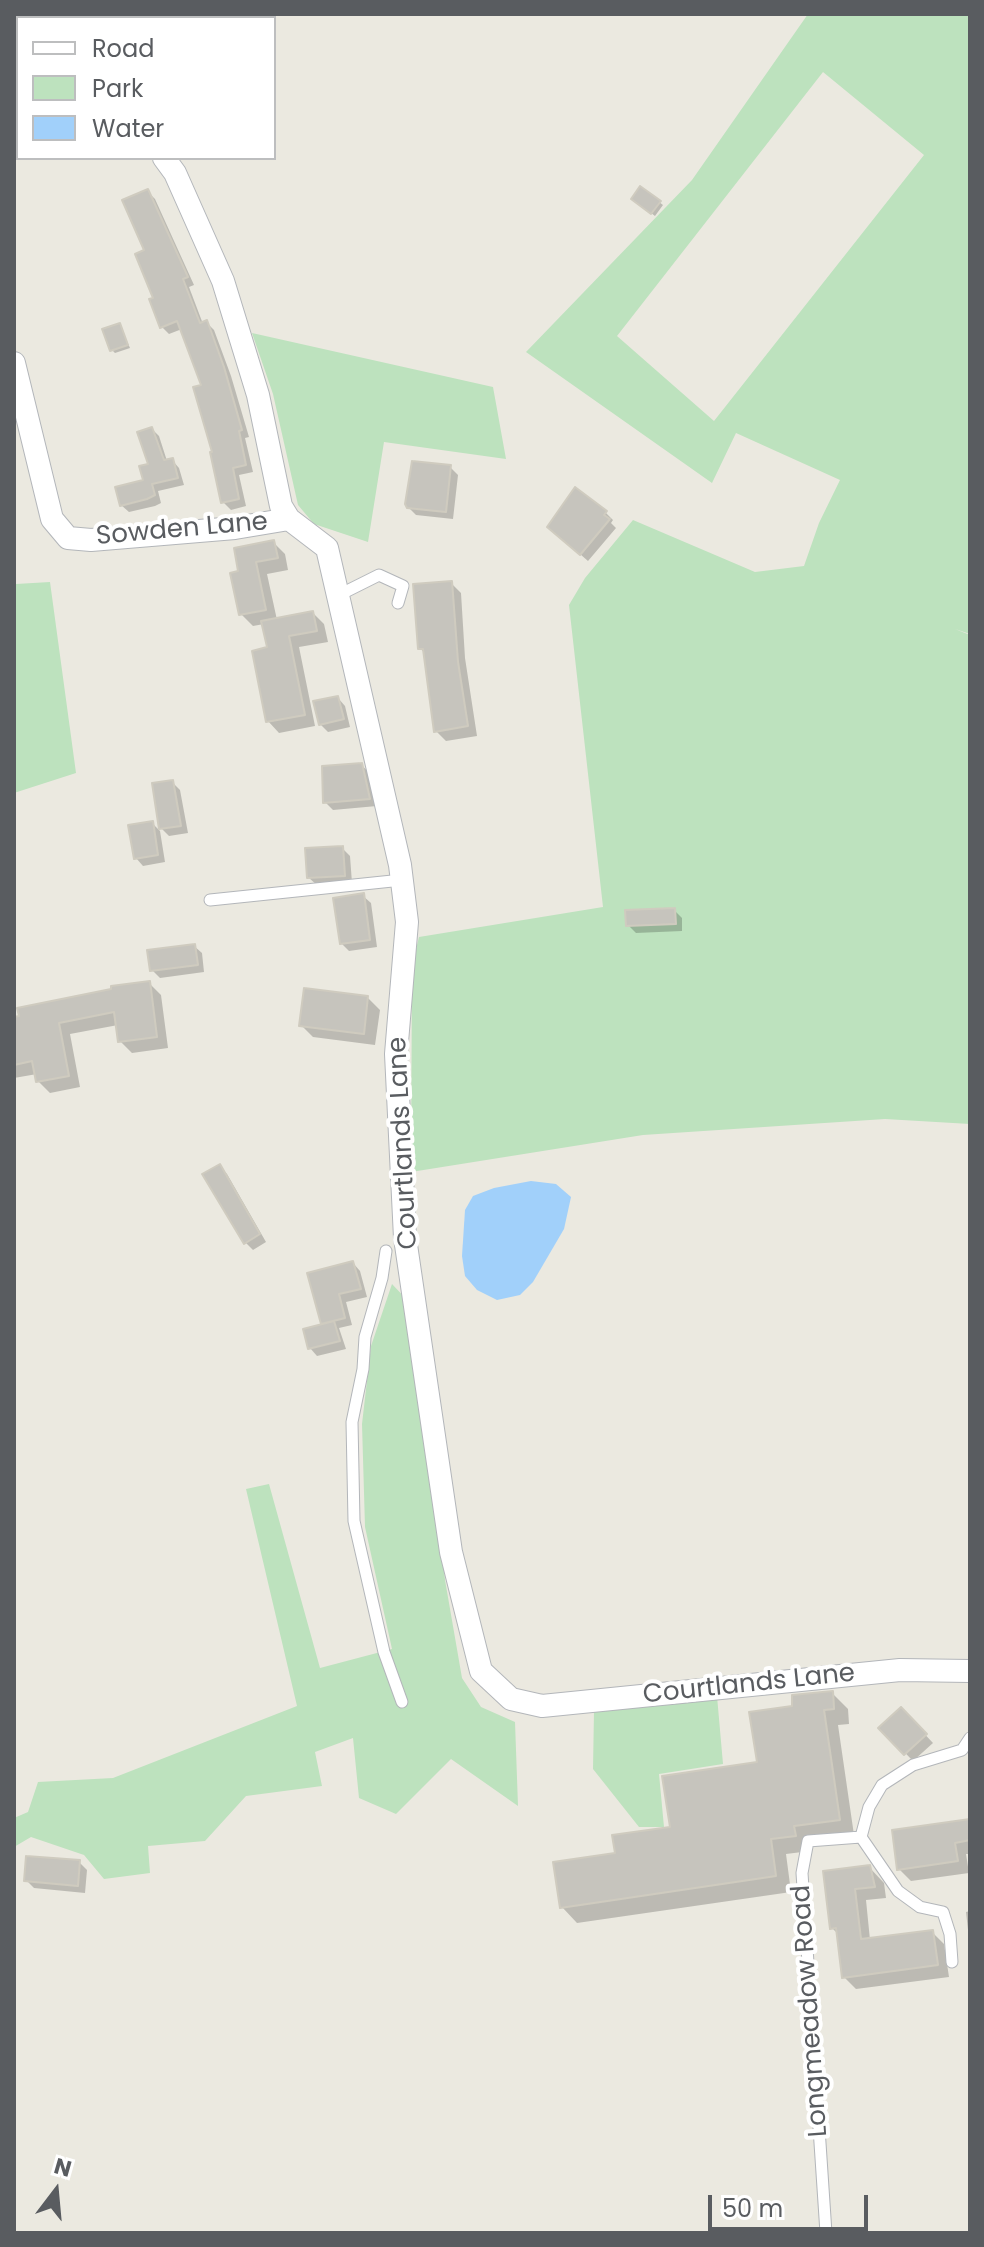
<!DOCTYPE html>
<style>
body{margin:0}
#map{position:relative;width:984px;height:2247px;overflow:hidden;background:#ebe9e0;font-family:Poppins,sans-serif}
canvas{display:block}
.frame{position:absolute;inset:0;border:16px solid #595c60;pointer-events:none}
.legend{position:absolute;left:16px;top:16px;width:260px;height:144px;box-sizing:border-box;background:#fff;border:2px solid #bdbebf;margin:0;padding:10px 14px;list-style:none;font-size:24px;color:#595c60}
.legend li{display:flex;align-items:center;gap:16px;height:40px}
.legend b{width:40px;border:2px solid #bdbebf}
.north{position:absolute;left:16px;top:2151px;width:80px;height:80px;-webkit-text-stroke:6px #fff;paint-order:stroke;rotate:16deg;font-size:22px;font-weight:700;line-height:32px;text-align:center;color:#595c60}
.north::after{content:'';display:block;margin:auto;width:28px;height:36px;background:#595c60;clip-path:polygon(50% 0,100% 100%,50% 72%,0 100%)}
.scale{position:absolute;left:708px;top:2195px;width:160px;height:36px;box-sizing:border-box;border:4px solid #595c60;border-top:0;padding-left:10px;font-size:24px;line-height:28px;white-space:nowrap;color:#595c60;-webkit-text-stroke:6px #fff;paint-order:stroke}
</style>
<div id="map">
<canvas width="984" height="2247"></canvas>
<div class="frame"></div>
<ul class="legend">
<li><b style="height:10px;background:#fff"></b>Road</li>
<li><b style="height:22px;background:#bde2be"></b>Park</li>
<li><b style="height:22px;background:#a1d0fa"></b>Water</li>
</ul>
<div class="north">N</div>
<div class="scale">50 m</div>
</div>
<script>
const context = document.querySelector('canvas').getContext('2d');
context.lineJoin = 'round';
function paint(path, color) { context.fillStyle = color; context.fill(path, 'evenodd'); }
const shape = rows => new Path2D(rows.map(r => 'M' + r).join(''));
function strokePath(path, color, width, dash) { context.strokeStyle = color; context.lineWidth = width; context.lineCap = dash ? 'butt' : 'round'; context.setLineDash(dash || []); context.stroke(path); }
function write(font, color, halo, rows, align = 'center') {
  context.font = font + ' Poppins,sans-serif'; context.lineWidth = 8; context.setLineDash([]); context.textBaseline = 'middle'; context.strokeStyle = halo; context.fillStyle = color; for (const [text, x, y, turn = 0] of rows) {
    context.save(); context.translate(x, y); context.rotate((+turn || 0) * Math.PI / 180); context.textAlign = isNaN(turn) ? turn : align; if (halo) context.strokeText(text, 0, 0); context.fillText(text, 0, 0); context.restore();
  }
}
const green = shape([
 [808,14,970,14,970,634,955,629,970,635,970,1124,885,1119,643,1135,411,1172,412,965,419,937,603,907,569,605,585,578,633,520,755,572,804,566,819,523,840,480,736,433,712,483,526,352,692,180],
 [823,72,924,155,714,421,617,336],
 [252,333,493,387,506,459,384,442,368,542,314,524,298,505,273,394],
 [14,573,16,584,50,582,76,773,14,793],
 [392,1284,409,1302,423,1376,445,1580,462,1678,481,1707,515,1722,518,1806,451,1759,396,1814,359,1798,353,1738,315,1752,322,1786,246,1796,205,1841,148,1846,150,1873,104,1879,84,1855,31,1837,14,1847,14,1818,28,1812,38,1782,113,1778,297,1706,246,1489,269,1484,320,1668,392,1649,365,1527,362,1424,371,1346],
 [717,1696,723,1764,659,1774,664,1827,639,1827,593,1769,594,1711]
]);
const water = shape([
 [531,1181,556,1184,571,1197,564,1229,533,1282,520,1295,497,1300,477,1290,465,1276,462,1256,465,1210,473,1196,494,1188]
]);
const shadow = shape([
 [147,191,155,199,194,285,189,287,203,324,206,322,214,330,231,376,249,437,245,438,253,472,239,475,246,506,231,510,223,502,203,386,182,329,169,334,162,327,147,251],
 [637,202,659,202,663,205,655,216],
 [120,325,130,348,115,353,112,350],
 [152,429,159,436,167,461,172,460,179,468,184,485,158,491,161,503,155,506,129,512,121,505,145,481,150,466],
 [450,467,458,475,453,519,416,515,408,507],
 [606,513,613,520,611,523,616,528,588,561,557,534],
 [273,542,285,554,288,570,267,574,277,620,313,613,324,624,328,642,299,647,315,726,279,733,268,721,269,649,264,624,253,626,241,614,241,572],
 [451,583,461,593,465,658,477,736,446,741,436,731,426,655,420,648],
 [338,698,345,706,350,727,328,732,320,724],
 [361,765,369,772,377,806,333,810,325,802],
 [172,782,180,790,188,833,169,836,161,828],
 [152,823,160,831,165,862,143,866,136,858],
 [342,848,350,856,352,883,317,885,309,878],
 [363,896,371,903,377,947,349,951,341,943],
 [674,910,682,918,682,931,636,933,628,925],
 [194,946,202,953,204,972,160,978,152,970],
 [149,983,161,995,168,1048,132,1053,120,1041,118,1025,70,1034,80,1087,50,1093,38,1081,37,1074,14,1078,14,1019],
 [368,998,380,1010,375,1045,313,1037,301,1025],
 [219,1166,227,1174,266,1242,253,1250,245,1242],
 [353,1263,360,1271,367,1297,346,1302,352,1325,339,1328,346,1349,317,1356,310,1348,325,1325,322,1323],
 [832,1693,848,1709,849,1724,838,1725,854,1835,809,1842,810,1851,786,1854,791,1892,577,1923,562,1907,617,1855,672,1828,759,1763,794,1707],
 [901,1709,933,1743,913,1761,881,1728],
 [970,1821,970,1854,966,1854,969,1873,911,1881,899,1869],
 [79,1862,87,1870,85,1893,34,1888,26,1880],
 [869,1867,884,1883,886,1898,866,1900,870,1940,932,1932,944,1944,949,1977,856,1989,844,1977,839,1935,832,1928,825,1872],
 [970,1911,970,1948,966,1912]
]);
const building = shape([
 [640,186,661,201,651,214,631,199,640,186],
 [148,189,188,277,183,279,200,323,207,320,224,367,242,430,239,431,246,465,233,468,239,499,221,503,210,452,212,452,193,387,201,385,177,321,160,328,149,299,153,298,135,254,144,250,122,200,148,189],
 [120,323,128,345,110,351,102,329,120,323],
 [152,427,164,460,173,458,178,478,152,484,155,495,147,499,120,506,115,487,143,480,139,466,148,464,137,432,152,427],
 [412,461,451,465,446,512,407,508,405,504,412,461],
 [575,487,607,511,604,515,610,519,580,555,547,527,575,487],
 [274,540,278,558,256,562,266,610,239,615,230,573,238,571,234,548,274,540],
 [452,581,458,662,468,726,434,732,423,649,418,649,413,584,452,581],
 [313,611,317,631,289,636,305,715,266,722,252,651,267,647,261,621,313,611],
 [338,696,344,719,319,725,313,701,338,696],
 [362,763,370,799,323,803,322,766,362,763],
 [173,780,181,826,159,829,152,783,173,780],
 [153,821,158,855,134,859,128,825,153,821],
 [343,846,345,876,307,878,305,848,343,846],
 [364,893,370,940,340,944,333,898,364,893],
 [675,908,676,924,626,926,625,910,675,908],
 [195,944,198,965,150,971,147,950,195,944],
 [150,981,157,1037,118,1042,114,1012,59,1023,69,1076,36,1082,32,1061,14,1065,14,1017,19,1016,17,1008,111,989,111,986,150,981],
 [304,988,368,996,364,1034,299,1026,304,988],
 [220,1164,260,1234,244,1244,202,1174,220,1164],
 [353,1261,361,1289,339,1294,345,1318,321,1324,307,1273,353,1261],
 [334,1321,340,1341,308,1349,303,1329,334,1321],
 [833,1691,834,1709,824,1710,840,1820,794,1826,796,1836,771,1839,776,1876,560,1908,553,1862,615,1853,612,1835,670,1827,662,1776,757,1762,749,1712,792,1706,792,1695,833,1691],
 [901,1707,927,1734,904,1755,878,1728,901,1707],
 [970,1819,970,1840,955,1843,958,1861,897,1870,892,1830,970,1819],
 [26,1856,80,1860,78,1886,24,1881,26,1856],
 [870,1865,875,1887,855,1889,861,1939,933,1930,938,1965,842,1978,836,1928,830,1929,823,1871,870,1865]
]);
const service = shape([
 [339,595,379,575,403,586,398,603],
 [210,900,402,880],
 [386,1251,382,1278,365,1337,363,1369,352,1422,354,1521,384,1652,402,1702],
 [952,1962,950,1934,943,1912,920,1907,898,1891,861,1837,869,1807,882,1785,913,1765,962,1750,970,1738],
 [826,2233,802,1873,808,1841,861,1837]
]);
const minor = shape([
 [92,14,92,18],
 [134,14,155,14],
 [164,158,175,173,223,281,258,395,281,506,289,519,327,548,400,865,407,922,396,1054,405,1238,451,1552,481,1671,511,1699,542,1706,900,1670,970,1671],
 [14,363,52,519,68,538,91,540,235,528,289,519]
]);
const streetNames = [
 ["Sowden Lane",182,530,-5],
 ["Courtlands Lane",404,1143,-93],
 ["Courtlands Lane",749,1685,-6],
 ["Longmeadow Road",811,2011,-94]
];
paint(green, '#bde2be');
paint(water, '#a1d0fa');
paint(shadow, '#0003');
paint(building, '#c6c4bd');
strokePath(building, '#cfcbbf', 2);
strokePath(service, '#b3b6ba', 13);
strokePath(minor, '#b3b6ba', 24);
strokePath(service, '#fff', 11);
strokePath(minor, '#fff', 22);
write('26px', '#595c60', '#fff', streetNames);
</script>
